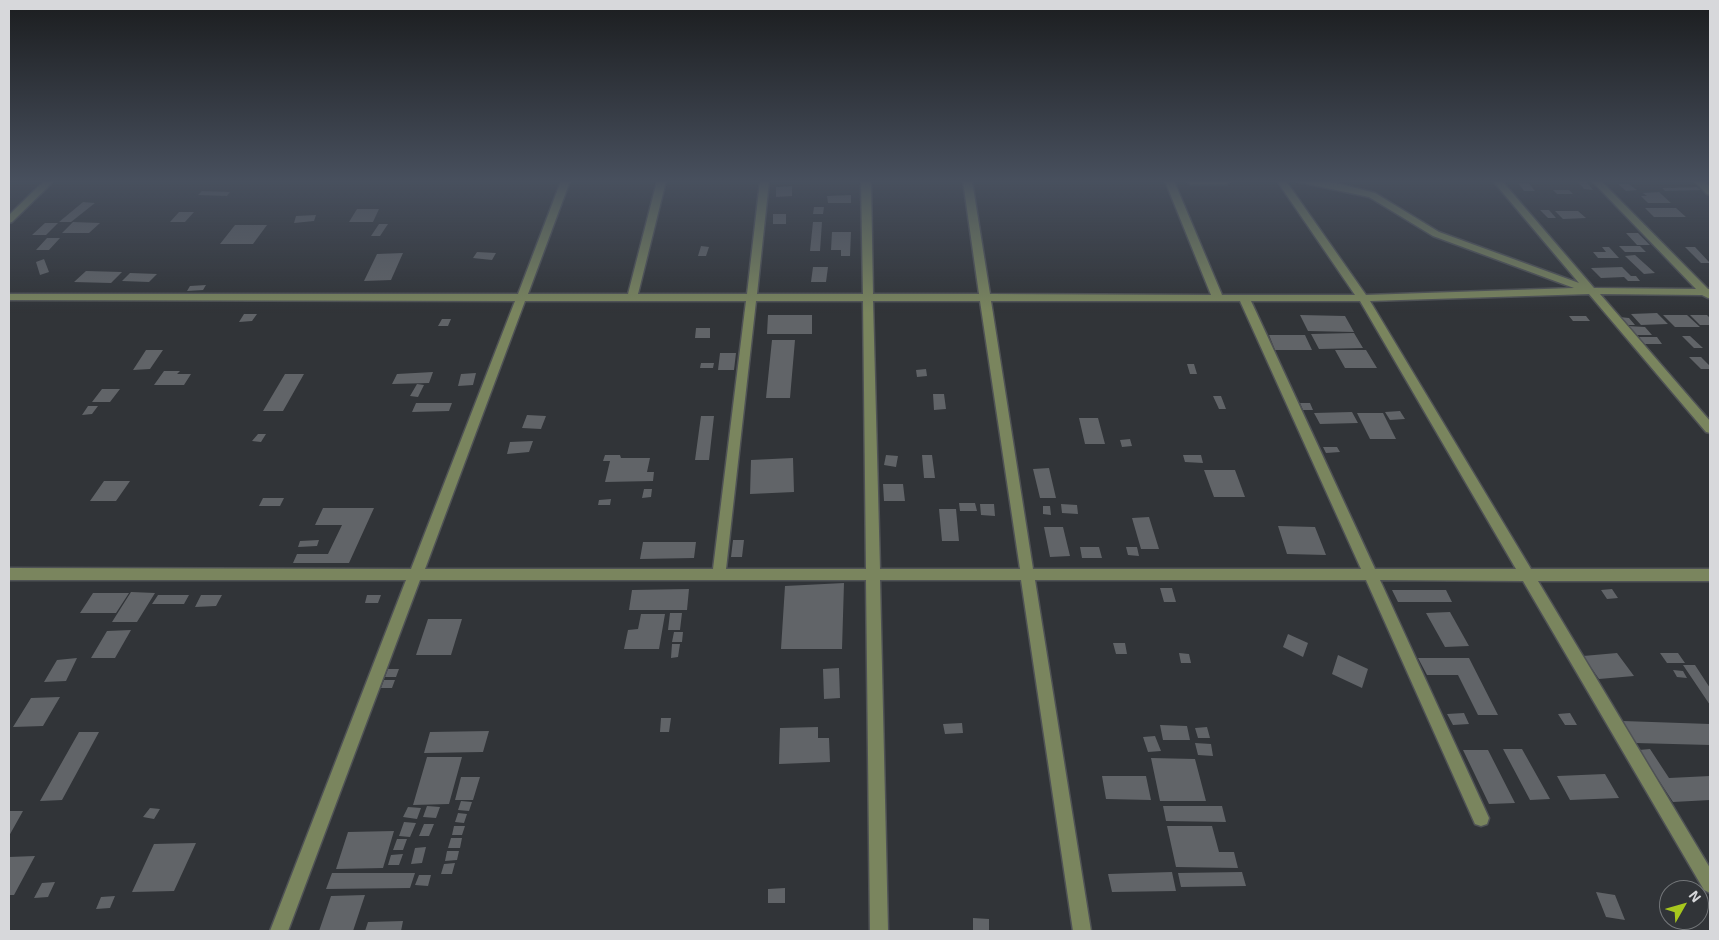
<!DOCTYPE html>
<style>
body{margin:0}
#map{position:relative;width:1719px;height:940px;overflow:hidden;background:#313438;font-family:"Exo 2",sans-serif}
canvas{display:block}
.frame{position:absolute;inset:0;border:10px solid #d7d8db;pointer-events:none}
.north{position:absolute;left:1659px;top:880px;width:50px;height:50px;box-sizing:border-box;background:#313438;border:1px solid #737679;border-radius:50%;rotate:52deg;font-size:14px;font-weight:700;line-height:20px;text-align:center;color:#d7d8db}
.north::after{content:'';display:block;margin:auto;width:18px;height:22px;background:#a7c71e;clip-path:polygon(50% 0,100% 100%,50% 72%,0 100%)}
</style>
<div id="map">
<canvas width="1719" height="940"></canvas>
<div class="frame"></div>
<div class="north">N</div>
</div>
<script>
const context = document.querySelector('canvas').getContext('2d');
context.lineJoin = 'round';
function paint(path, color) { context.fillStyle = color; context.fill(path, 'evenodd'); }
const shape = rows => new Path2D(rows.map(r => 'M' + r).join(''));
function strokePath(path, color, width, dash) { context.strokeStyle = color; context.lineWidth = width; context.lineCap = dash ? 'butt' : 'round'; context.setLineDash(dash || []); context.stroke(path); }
const building = shape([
 [1577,181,1586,181,1593,190,1584,189],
 [1518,183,1529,183,1535,191,1524,191],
 [1618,184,1629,184,1637,190,1626,191],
 [792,186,792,196,776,197,776,187],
 [1697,187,1701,190,1665,191,1662,188],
 [1553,190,1569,190,1573,194,1557,194],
 [202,191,230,192,227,196,198,195],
 [1659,192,1671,203,1648,203,1641,196,1647,196,1643,193],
 [851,195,851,203,828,203,827,196],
 [83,202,95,203,71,222,59,222],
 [814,207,824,207,823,214,813,214],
 [1645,208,1676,208,1686,217,1654,217],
 [357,209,379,209,373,222,349,222],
 [1540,210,1549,210,1556,218,1548,218],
 [1555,211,1578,211,1586,218,1563,219],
 [179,212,194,212,185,222,170,222],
 [773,214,786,214,786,224,773,224],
 [316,215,314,221,294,223,296,216],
 [73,222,100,223,89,233,62,233],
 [813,222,822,222,820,251,810,251],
 [45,223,58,223,46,235,32,235],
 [379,224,388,224,380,236,371,236],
 [235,225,267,225,253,244,220,244],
 [832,232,851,232,850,256,841,256,841,250,831,250],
 [1626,233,1638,233,1650,245,1637,245],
 [47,238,60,238,49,250,36,250],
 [701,246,709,247,706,256,698,256],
 [1619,246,1640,246,1646,252,1625,252],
 [1602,247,1609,247,1619,258,1598,258,1593,252,1606,252],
 [1685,247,1695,247,1710,263,1701,263],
 [477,252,496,253,492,260,473,258],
 [403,253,391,280,364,281,377,254],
 [1635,255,1655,273,1644,274,1625,256],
 [44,259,49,272,40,275,36,262],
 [813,267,828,267,826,282,811,282],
 [1622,267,1631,276,1636,276,1640,281,1628,281,1624,277,1601,278,1591,268],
 [86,271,122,272,111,283,74,282],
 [130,273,157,274,149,282,122,281],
 [206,285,203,290,187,291,190,286],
 [1657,313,1668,324,1641,325,1631,314],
 [244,314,257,314,252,321,239,322],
 [768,315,812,315,812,334,767,334],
 [1300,315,1345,316,1354,332,1308,331],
 [1663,315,1687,315,1700,327,1675,327],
 [1690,315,1707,315,1710,318,1710,325,1700,325],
 [1569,316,1586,316,1590,321,1573,321],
 [1619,317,1629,318,1635,325,1625,325],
 [442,319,451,319,448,326,438,326],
 [1627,326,1645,327,1652,335,1634,335],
 [696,328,710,328,710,338,695,338],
 [1354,333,1363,348,1319,349,1311,334],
 [1269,335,1305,335,1312,350,1275,350],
 [1682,336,1690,336,1703,348,1694,348],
 [1639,337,1657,337,1662,344,1644,344],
 [772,340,795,340,790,398,766,398],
 [146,350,163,350,150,369,133,370],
 [1335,350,1366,350,1377,368,1345,368],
 [720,353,736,353,734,370,718,370],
 [1689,357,1701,357,1710,366,1710,369,1701,369],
 [701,363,714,363,713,368,700,368],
 [1187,364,1194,364,1197,374,1190,374],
 [926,369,927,376,917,377,916,370],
 [164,371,180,371,177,374,191,374,184,385,154,385],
 [433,372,429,383,392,384,397,374],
 [476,373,473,385,458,386,461,374],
 [285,374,304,374,283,411,263,411],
 [417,384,424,385,418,397,410,396],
 [102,389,120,389,110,402,92,402],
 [933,394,944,394,946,409,934,410],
 [1213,396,1221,396,1226,409,1219,409],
 [416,403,452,403,449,411,412,412],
 [1300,403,1310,403,1313,410,1303,410],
 [88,406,98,406,92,414,82,415],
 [1400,411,1405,419,1390,420,1385,412],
 [1352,412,1358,423,1320,424,1314,413],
 [1357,413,1383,413,1396,439,1370,439],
 [527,415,546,416,541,429,522,428],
 [701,416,714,416,709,460,695,460],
 [1079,418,1098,418,1105,444,1085,444],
 [258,434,266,434,261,442,252,441],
 [1130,439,1132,446,1122,447,1120,440],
 [533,441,529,452,507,454,510,442],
 [1323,447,1337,447,1340,452,1326,453],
 [605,455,620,455,621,458,650,458,647,472,654,472,653,481,605,482,610,461,603,461],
 [886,455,898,456,896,467,884,465],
 [922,455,932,455,935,478,924,478],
 [1183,455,1201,455,1203,463,1185,462],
 [793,458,794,492,750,494,751,460],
 [1049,468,1056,498,1040,498,1033,469],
 [1204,470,1235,470,1245,497,1214,497],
 [104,481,130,481,116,501,90,501],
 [883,484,903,484,905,501,884,501],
 [644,489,652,489,651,497,642,498],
 [263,498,284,498,280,506,259,506],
 [611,499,610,505,598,505,599,500],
 [959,503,975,503,977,511,960,511],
 [980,504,994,504,995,516,981,515],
 [1061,504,1077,505,1078,514,1062,513],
 [1043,506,1050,506,1051,515,1043,514],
 [323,508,374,508,349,563,293,563,297,554,328,554,342,525,315,525],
 [939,509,956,509,959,541,942,541],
 [1149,517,1159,549,1141,549,1132,518],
 [1278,526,1315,527,1326,555,1287,554],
 [1044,527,1063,527,1070,556,1050,557],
 [319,540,317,546,298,547,300,541],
 [733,540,744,540,742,557,731,557],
 [643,542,696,542,694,558,640,559],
 [1080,547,1099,547,1102,558,1082,558],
 [1126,547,1137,547,1139,556,1128,555],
 [844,583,842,649,781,649,785,586],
 [1160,588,1172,588,1176,602,1164,602],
 [689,589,687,610,629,610,632,590],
 [1612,589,1618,598,1607,599,1601,590],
 [1392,590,1446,590,1452,602,1398,602],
 [131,592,155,593,137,622,112,622],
 [93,593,129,593,116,613,80,613],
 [158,595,189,595,184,604,152,604],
 [201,595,222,595,216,606,195,607],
 [367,595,381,595,378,603,365,603],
 [1450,612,1469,646,1445,647,1426,613],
 [670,613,682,613,680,630,668,630],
 [641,614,665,614,659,649,624,649,628,630,638,629],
 [428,619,462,619,451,655,416,655],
 [131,630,115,658,91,658,107,631],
 [674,632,683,632,682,642,672,642],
 [1288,634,1308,643,1303,657,1283,647],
 [1113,643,1125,643,1127,654,1116,654],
 [672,644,680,644,678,657,671,658],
 [1179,653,1189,654,1191,663,1181,663],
 [1617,653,1634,676,1599,679,1583,656],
 [1660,653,1678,653,1685,663,1667,663],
 [1338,655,1368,669,1362,688,1332,674],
 [77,658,66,681,44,682,57,660],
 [1418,658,1469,658,1498,715,1478,715,1458,675,1427,675],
 [1683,665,1695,665,1710,688,1710,705],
 [839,668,840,698,824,699,823,669],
 [388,669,399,669,396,677,385,677],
 [1673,670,1683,671,1687,678,1677,677],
 [384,680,395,680,392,688,381,688],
 [60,697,43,726,13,727,31,698],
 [1464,713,1469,724,1453,725,1447,714],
 [1570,713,1577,725,1565,725,1558,714],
 [661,718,671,718,669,732,660,732],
 [1623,721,1710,724,1710,745,1635,743],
 [962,723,963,733,945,734,943,724],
 [1160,725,1187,726,1190,740,1163,740],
 [818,727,818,738,829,738,830,762,779,764,780,728],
 [1207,727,1210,738,1198,738,1195,728],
 [489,731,483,752,424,753,430,732],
 [79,732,99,732,62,800,40,801],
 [1155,736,1161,751,1148,752,1143,737],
 [1195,743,1211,744,1213,756,1198,755],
 [1503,749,1522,749,1550,799,1530,800],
 [1650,749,1669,778,1710,776,1710,800,1673,802,1639,750],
 [1463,750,1488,750,1515,803,1489,804],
 [427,757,462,757,449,804,413,805],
 [1151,758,1195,759,1206,801,1160,801],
 [1605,774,1619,798,1570,800,1557,776],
 [1102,776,1146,776,1151,800,1106,799],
 [461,777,480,777,473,800,455,800],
 [461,801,472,802,469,811,458,810],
 [427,806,440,807,436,818,423,817],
 [1163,806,1222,806,1226,822,1166,821],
 [408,807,421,808,417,819,403,817],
 [150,808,160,809,154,819,143,817],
 [9,811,23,811,9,836],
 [458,813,467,814,464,823,455,822],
 [404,822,416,823,410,837,399,836],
 [424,824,434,824,429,836,419,836],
 [454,826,465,826,462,835,452,835],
 [1167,826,1212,826,1219,852,1234,852,1238,868,1176,867],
 [394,831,383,868,336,869,348,832],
 [451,838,462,838,460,848,448,848],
 [397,839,407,839,403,850,393,850],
 [196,843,174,891,132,892,154,844],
 [426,847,422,863,411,864,415,848],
 [447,851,459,851,457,860,445,861],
 [403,854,399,865,388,865,391,855],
 [35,856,14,895,9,895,9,857],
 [455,863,452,874,441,874,444,864],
 [1172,872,1176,891,1112,892,1108,874],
 [1242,872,1246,886,1181,887,1178,873],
 [332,873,415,873,410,888,326,889],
 [419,875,431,875,428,886,415,885],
 [55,882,48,897,34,898,42,883],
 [785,888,785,903,768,903,768,889],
 [1596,892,1615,895,1625,920,1606,917],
 [365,895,353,931,319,931,331,896],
 [115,896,110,908,96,909,101,897],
 [973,918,989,919,989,931,973,931],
 [403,921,401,931,365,931,368,922]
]);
const minor = shape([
 [44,181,54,181,12,222,9,223,9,215,44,181],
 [561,181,570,181,528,294,628,294,657,181,666,181,638,294,747,294,760,181,769,181,757,294,863,294,861,181,871,181,873,294,979,294,963,181,972,181,990,294,1211,295,1165,181,1174,181,1222,295,1355,295,1277,181,1286,181,1366,295,1574,288,1433,236,1369,197,1294,181,1336,183,1375,193,1439,232,1579,283,1493,181,1502,181,1594,288,1696,289,1592,181,1601,181,1708,289,1710,289,1710,298,1708,298,1702,295,1600,294,1710,421,1710,433,1706,432,1589,294,1370,301,1531,569,1710,569,1710,581,1538,581,1710,868,1710,893,1704,890,1523,581,1380,580,1489,818,1487,824,1481,826,1475,824,1366,580,1035,580,1091,931,1073,931,1021,580,880,580,888,931,870,931,866,580,420,580,288,931,270,931,406,580,9,580,9,568,411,569,515,301,9,300,9,294,518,294,561,181],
 [525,301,746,301,713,569,425,569,525,301],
 [756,301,863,301,866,569,726,569,756,301],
 [873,301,980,301,1020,569,880,569,873,301],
 [991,301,1240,301,1361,569,1033,569,991,301],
 [1251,301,1360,301,1516,569,1375,569,1251,301],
 [1186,181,1231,181,1227,184,1190,184,1186,181],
 [1694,181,1704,181,1710,187,1710,195,1707,194,1694,181]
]);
paint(building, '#616468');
strokePath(minor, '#4f5255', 3);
paint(minor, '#7a855e');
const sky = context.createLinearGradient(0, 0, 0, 313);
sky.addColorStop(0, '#1b1d1f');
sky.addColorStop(0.58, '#48505e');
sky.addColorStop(1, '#48505e00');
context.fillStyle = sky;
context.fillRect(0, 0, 1719, 313);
</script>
